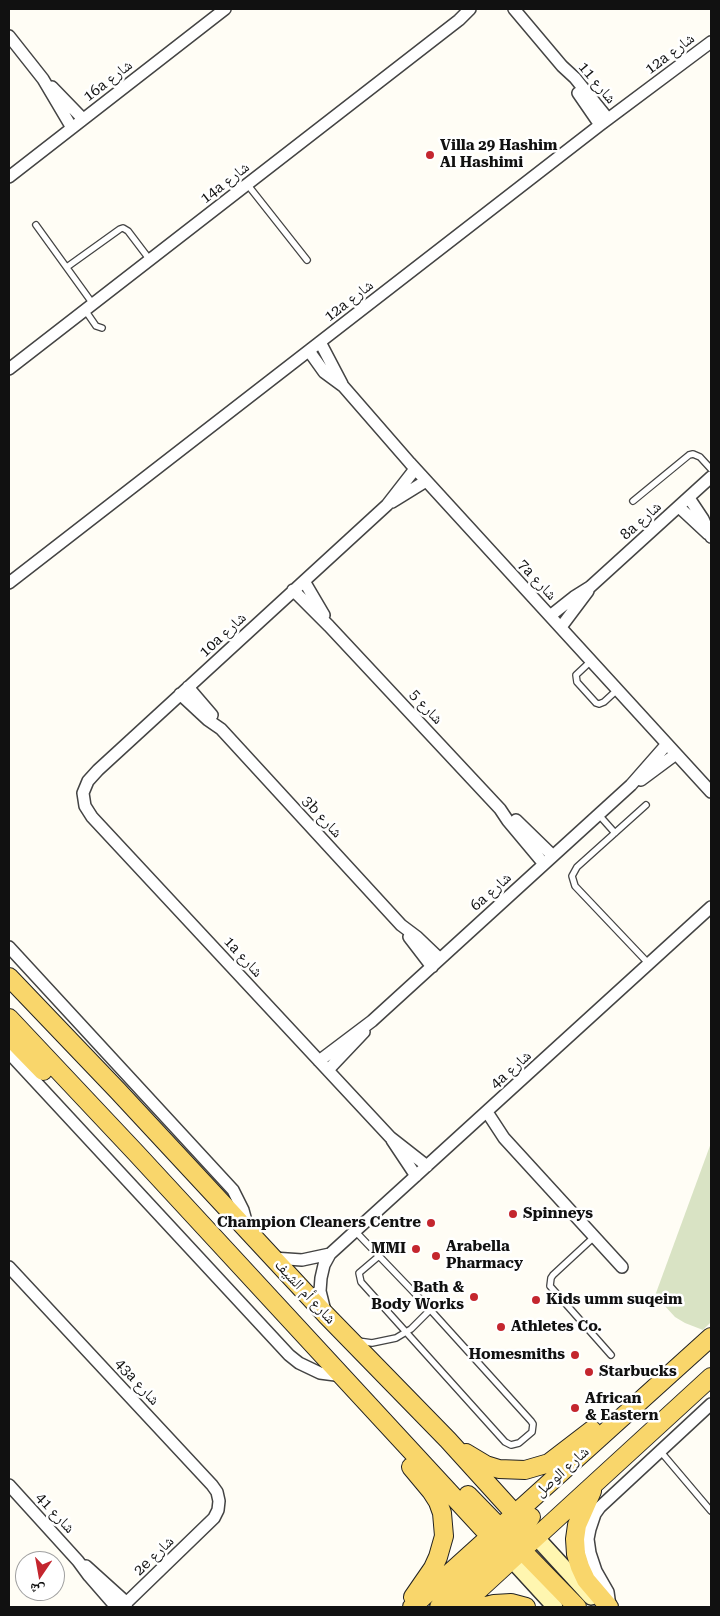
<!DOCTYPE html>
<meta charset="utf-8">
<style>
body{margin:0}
#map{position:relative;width:720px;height:1616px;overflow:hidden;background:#fffdf5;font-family:"Roboto Serif","Noto Naskh Arabic",serif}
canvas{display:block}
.frame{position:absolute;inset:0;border:10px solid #111;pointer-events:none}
.north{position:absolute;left:15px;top:1551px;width:50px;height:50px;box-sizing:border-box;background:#fff;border:1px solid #a0a0a0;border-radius:50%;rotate:192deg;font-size:14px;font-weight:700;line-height:20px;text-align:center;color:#111}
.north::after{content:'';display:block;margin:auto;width:18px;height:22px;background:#c4262e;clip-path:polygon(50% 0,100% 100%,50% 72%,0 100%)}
</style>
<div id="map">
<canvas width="720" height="1616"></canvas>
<div class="frame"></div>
<div class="north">ش</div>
</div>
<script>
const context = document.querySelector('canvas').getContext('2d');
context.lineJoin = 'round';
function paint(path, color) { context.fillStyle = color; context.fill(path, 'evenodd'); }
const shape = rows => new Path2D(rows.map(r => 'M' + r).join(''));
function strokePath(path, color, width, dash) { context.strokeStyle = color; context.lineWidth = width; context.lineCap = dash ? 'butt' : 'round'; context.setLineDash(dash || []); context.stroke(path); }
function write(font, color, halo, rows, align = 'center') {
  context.font = font + ' "Roboto Serif","Noto Naskh Arabic",serif'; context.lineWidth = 5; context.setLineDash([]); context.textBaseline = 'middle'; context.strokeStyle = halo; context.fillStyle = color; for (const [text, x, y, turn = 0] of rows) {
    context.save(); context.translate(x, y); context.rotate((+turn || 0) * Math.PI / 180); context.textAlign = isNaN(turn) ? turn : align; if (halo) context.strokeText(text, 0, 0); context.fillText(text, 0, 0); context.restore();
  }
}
const cemetery = shape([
 [711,1143,711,1322,703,1330,685,1323,675,1317,664,1305,656,1293]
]);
const lane = shape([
 [247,184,307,260],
 [36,225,93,304],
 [67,267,120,229,123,228,128,231,150,260],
 [85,310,96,326,102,328],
 [633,501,689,455,693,454,700,457,711,469],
 [591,661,576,675,577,682,596,703,599,704,604,702,617,690],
 [646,805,577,867,572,876,575,886,649,964],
 [599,815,615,833],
 [355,1231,379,1256],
 [594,1237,553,1275,551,1278,550,1286,611,1355],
 [379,1256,426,1305,531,1421,533,1424,532,1432,519,1443,511,1445,505,1442,361,1282,359,1273,379,1256],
 [358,1341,372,1343,396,1338,411,1329,430,1310],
 [661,1452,711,1511]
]);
const street = shape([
 [514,9,562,66,575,78,608,119],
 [9,36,43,79,72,128],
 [52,87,83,119],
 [578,93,600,125],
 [9,177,225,9],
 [320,342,342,384],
 [309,351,324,372,343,386,410,463,711,792],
 [9,369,459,20,470,9],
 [415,469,387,505,98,770,88,781,83,793,85,806,92,817,390,1137,427,1166],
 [689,498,703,519,711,537],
 [392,502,426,481],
 [679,507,708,534],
 [304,581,324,615],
 [9,583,600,125,711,42],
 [293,590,329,626,500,809,508,821,544,864],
 [550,616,574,597,590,587,711,477],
 [561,627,588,591],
 [188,687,212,715],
 [180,694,208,720,221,729,401,925,417,937,440,959],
 [641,780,676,754],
 [516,820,553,856],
 [409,937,432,967],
 [9,947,233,1190,243,1210,248,1228],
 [9,1053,289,1355,299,1363,320,1373,343,1376],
 [319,1061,372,1021,553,856,631,785,667,744],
 [328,1070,364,1032],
 [487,1112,504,1138,622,1267],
 [392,1140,416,1176],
 [273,1258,302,1260,330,1254],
 [9,1267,212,1485,217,1492,219,1501,218,1510,214,1518,122,1607],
 [325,1311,320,1291,321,1278,324,1265,330,1254,711,907],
 [9,1485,78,1561,89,1576,116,1607],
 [86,1566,127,1603],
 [610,1606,608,1592,596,1571,590,1553,588,1539,590,1529,595,1514,600,1507,711,1404]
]);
const secondary = shape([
 [536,1537,591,1597],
 [511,1559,555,1607]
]);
const primary = shape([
 [9,977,118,1091,326,1315,448,1440,536,1537],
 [9,1018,137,1154,511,1559],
 [9,1036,43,1071],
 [466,1453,486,1465,499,1469,525,1470,549,1463,592,1430],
 [411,1467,431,1491,438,1502,442,1513,444,1536,438,1557,433,1568,413,1597],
 [592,1491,577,1525,575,1539,576,1554,580,1567,586,1580,609,1607],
 [468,1495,577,1607],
 [412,1607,711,1337],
 [439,1607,531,1517],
 [460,1607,711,1377],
 [482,1607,494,1604,511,1603,526,1607]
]);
const markers = [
 [430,155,5,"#c4262e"],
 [513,1214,5,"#c4262e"],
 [431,1223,5,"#c4262e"],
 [416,1249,5,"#c4262e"],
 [436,1256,5,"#c4262e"],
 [474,1297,5,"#c4262e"],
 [536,1300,5,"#c4262e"],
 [501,1327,5,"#c4262e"],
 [575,1355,5,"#c4262e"],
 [589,1372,5,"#c4262e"],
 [575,1408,5,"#c4262e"]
];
const streetNames = [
 ["12a شارع",670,54,-37],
 ["16a شارع",108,81,-38],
 ["شارع 11",597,83,50],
 ["14a شارع",225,183,-38],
 ["12a شارع",349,301,-38],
 ["8a شارع",641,521,-42],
 ["7a شارع",537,580,47],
 ["10a شارع",223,635,-43],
 ["شارع 5",426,707,47],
 ["3b شارع",322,817,47],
 ["6a شارع",491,892,-42],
 ["1a شارع",243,957,47],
 ["4a شارع",511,1070,-42],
 ["شارع أم الشيف",305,1292,47],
 ["43a شارع",137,1382,47],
 ["شارع الوصل",562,1472,-42],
 ["شارع 41",55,1513,47],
 ["2e شارع",154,1556,-44]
];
const poiNames = [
 ["Villa 29 Hashim",440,146],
 ["Al Hashimi",440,163],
 ["Spinneys",523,1214],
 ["Champion Cleaners Centre",421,1223,"right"],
 ["Arabella",446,1247],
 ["Pharmacy",446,1264],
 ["MMI",406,1249,"right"],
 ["Bath &",464,1288,"right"],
 ["Body Works",464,1305,"right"],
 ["Kids umm suqeim",546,1300],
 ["Athletes Co.",511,1327],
 ["Homesmiths",565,1355,"right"],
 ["Starbucks",599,1372],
 ["African",585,1399],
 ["& Eastern",585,1416]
];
paint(cemetery, '#d9e3c4');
strokePath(lane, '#444', 8);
strokePath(street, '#444', 14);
strokePath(secondary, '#333', 18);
strokePath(primary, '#222', 20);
strokePath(lane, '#fff', 5.5);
strokePath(street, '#fff', 11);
strokePath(secondary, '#fff6b0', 15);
strokePath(primary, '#f9d66b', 18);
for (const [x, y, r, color] of markers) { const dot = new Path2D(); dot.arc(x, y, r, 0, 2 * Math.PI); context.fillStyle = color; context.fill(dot); strokePath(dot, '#fff', 2); }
write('15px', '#111', '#fff', streetNames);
write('bold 15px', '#111', '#fff', poiNames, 'left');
</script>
